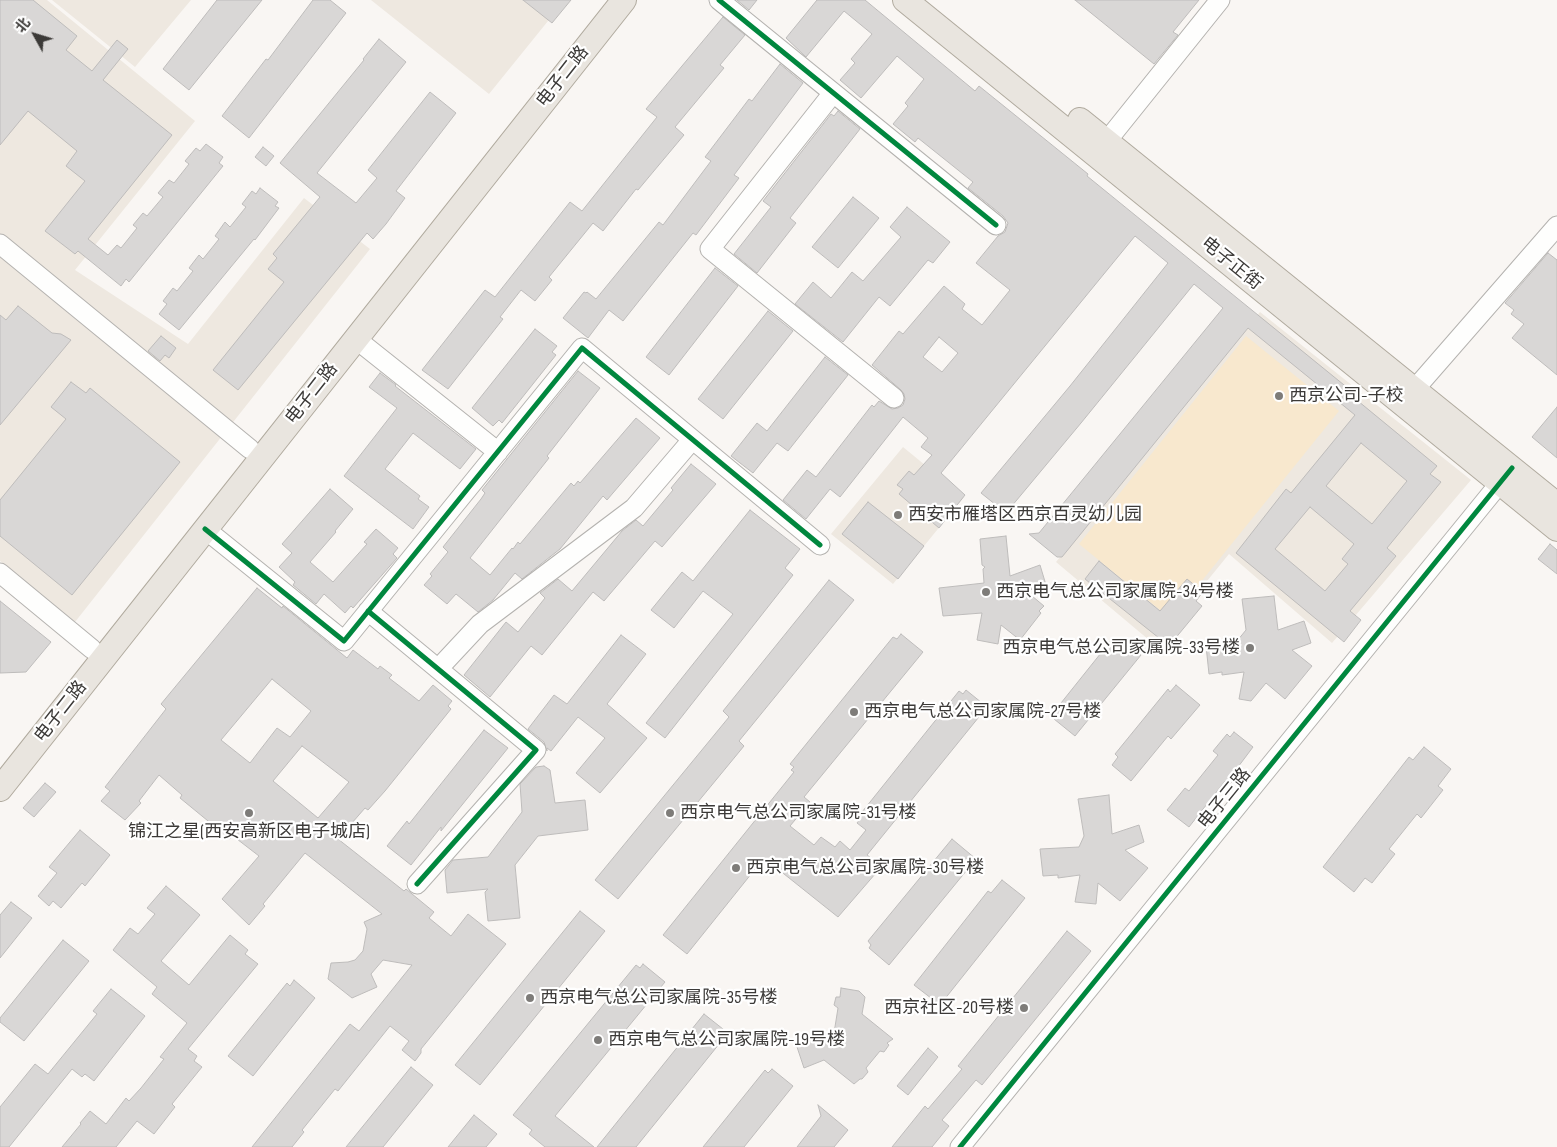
<!DOCTYPE html>
<meta charset="utf-8">
<style>
body{margin:0}
#map{position:relative;width:1557px;height:1147px;overflow:hidden;background:#f9f6f3;font-family:"Sofia Sans Condensed","Noto Sans SC",sans-serif}
canvas{display:block}
.north{position:absolute;left:10px;top:10px;width:50px;height:50px;-webkit-text-stroke:4px #fff;paint-order:stroke;rotate:309deg;font-size:14px;font-weight:700;line-height:20px;text-align:center;color:#3c3a38}
.north::after{content:'';display:block;margin:auto;width:18px;height:22px;background:#3c3a38;clip-path:polygon(50% 0,100% 100%,50% 72%,0 100%)}
</style>
<div id="map">
<canvas width="1557" height="1147"></canvas>
<div class="north">北</div>
</div>
<script>
const context = document.querySelector('canvas').getContext('2d');
context.lineJoin = 'round';
function paint(path, color) { context.fillStyle = color; context.fill(path, 'evenodd'); }
const shape = rows => new Path2D(rows.map(r => 'M' + r).join(''));
function strokePath(path, color, width, dash) { context.strokeStyle = color; context.lineWidth = width; context.lineCap = dash ? 'butt' : 'round'; context.setLineDash(dash || []); context.stroke(path); }
function write(font, color, halo, rows, align = 'center') {
  context.font = font + ' "Sofia Sans Condensed","Noto Sans SC",sans-serif'; context.lineWidth = 4.5; context.setLineDash([]); context.textBaseline = 'middle'; context.strokeStyle = halo; context.fillStyle = color; for (const [text, x, y, turn = 0] of rows) {
    context.save(); context.translate(x, y); context.rotate((+turn || 0) * Math.PI / 180); context.textAlign = isNaN(turn) ? turn : align; if (halo) context.strokeText(text, 0, 0); context.fillText(text, 0, 0); context.restore();
  }
}
const built = shape([
 [0,0,47,0,195,121,75,270,188,344,304,198,370,249,75,622,0,561],
 [52,0,191,0,135,67],
 [371,0,565,0,489,94],
 [1260,312,1471,480,1332,643,1229,554,1155,645,1056,562],
 [903,447,964,497,893,584,831,534]
]);
const green = shape([
 [1246,336,1339,411,1171,619,1079,544]
]);
const building = shape([
 [0,0,33,0,77,36,66,50,92,71,117,40,128,49,103,80,172,135,88,239,108,255,117,245,121,248,137,228,133,225,143,213,147,216,163,197,158,193,169,180,174,183,189,164,185,161,196,148,200,151,206,144,223,157,219,163,223,166,129,282,126,279,121,286,78,251,75,254,45,231,85,181,66,166,77,151,28,111,0,145,0,0],
 [217,0,262,0,189,90,163,69,217,0],
 [313,0,330,0,346,13,249,138,222,116,266,59,268,60,313,0],
 [523,0,571,0,552,23,523,0],
 [737,0,757,0,749,10,737,0],
 [817,0,865,0,975,91,979,86,1088,174,1087,176,1360,398,1358,401,1437,466,1430,474,1441,482,1387,548,1396,556,1350,611,1361,620,1344,642,1236,553,1286,489,1291,493,1355,415,1248,328,1062,557,1057,557,1029,534,1039,533,1223,308,1194,284,1081,423,1006,513,981,493,1070,386,1168,263,1135,236,941,473,965,495,939,528,899,494,903,489,897,485,909,471,914,475,932,455,921,447,928,438,903,417,840,497,830,489,806,519,783,500,807,470,816,477,872,405,874,407,879,401,892,409,898,408,903,405,905,399,904,394,901,390,872,365,899,331,903,334,944,286,965,304,962,309,982,325,1010,290,976,263,998,236,1005,232,1008,223,1003,216,968,188,973,182,918,138,915,142,893,124,908,106,905,103,924,79,897,56,861,98,840,80,855,63,851,59,872,34,844,11,806,57,786,38,817,0],
 [939,337,958,353,942,372,923,357,939,337],
 [1361,443,1407,481,1372,524,1326,486,1361,443],
 [1310,507,1354,544,1342,559,1348,564,1325,591,1275,549,1310,507],
 [1075,0,1199,0,1173,32,1178,35,1154,64,1075,0],
 [723,17,745,35,720,65,724,68,675,127,684,135,638,190,636,189,603,231,593,223,549,277,552,280,535,301,521,290,500,317,503,319,448,389,422,370,485,290,495,297,570,202,582,211,657,117,646,109,723,17],
 [379,39,406,62,317,173,356,203,377,178,368,170,430,92,456,113,396,191,405,198,386,224,373,239,367,233,238,390,213,370,284,282,268,269,277,258,273,254,320,197,280,163,364,60,363,59,379,39],
 [780,64,803,83,734,175,739,178,696,235,693,233,623,321,609,310,588,338,563,318,584,292,586,293,587,292,596,299,659,222,663,225,711,161,705,157,749,99,752,101,780,64],
 [838,111,860,129,790,218,796,223,757,273,734,254,771,207,763,201,831,114,834,116,838,111],
 [263,147,274,156,266,166,255,157,263,147],
 [260,188,278,202,275,206,279,208,255,240,254,239,179,330,159,314,167,304,163,301,173,288,177,291,193,271,189,268,199,255,203,259,219,239,215,236,225,222,230,227,246,207,242,204,252,191,256,194,260,188],
 [853,197,879,218,838,268,812,247,853,197],
 [907,207,950,242,933,263,928,260,890,306,879,297,843,342,795,304,813,282,831,298,852,272,863,281,901,237,890,227,907,207],
 [1548,253,1557,260,1557,375,1512,338,1524,324,1511,314,1514,310,1505,303,1548,253],
 [715,268,738,286,669,375,646,357,715,268],
 [18,306,52,333,61,334,71,340,0,425,0,315,6,320,18,306],
 [768,311,793,331,723,419,698,399,768,311],
 [535,329,557,346,552,352,556,355,502,423,499,420,493,426,472,408,535,329],
 [161,336,176,348,169,358,165,355,160,361,148,351,161,336],
 [825,357,848,375,788,451,777,443,753,473,731,456,757,423,767,431,825,357],
 [578,371,600,388,547,456,549,458,470,558,490,575,512,548,513,549,518,542,520,544,571,483,574,486,578,481,580,483,636,418,660,438,607,500,603,496,560,549,522,579,515,573,493,600,478,612,456,594,447,604,424,585,432,576,430,574,448,552,443,547,481,499,485,493,482,490,578,371],
 [380,373,396,385,395,386,476,449,460,469,413,433,385,469,420,496,418,499,429,507,413,529,344,476,397,408,369,387,380,373],
 [71,382,86,393,90,388,180,462,72,595,0,536,0,500,66,419,51,407,71,382],
 [1557,407,1557,458,1532,437,1557,407],
 [691,464,716,484,662,547,655,541,604,601,593,592,542,655,531,646,490,697,464,675,506,622,518,632,545,598,540,593,558,579,572,591,622,531,636,520,643,526,673,490,671,488,691,464],
 [330,489,353,509,335,531,336,532,310,562,333,582,367,544,364,542,376,529,398,548,393,554,397,558,353,608,351,606,345,613,324,594,316,604,293,585,295,582,279,567,292,553,282,544,330,489],
 [868,502,924,546,898,579,842,534,868,502],
 [750,510,800,549,785,568,793,575,665,738,646,723,733,614,703,591,674,628,651,610,682,572,693,581,750,510],
 [1006,536,1010,576,1040,565,1046,585,1026,591,1044,606,1039,611,1041,613,1020,640,1001,625,998,644,977,640,982,613,943,616,939,588,984,583,983,569,985,567,982,565,980,539,1006,536],
 [1550,544,1557,550,1557,574,1538,559,1550,544],
 [1099,561,1160,611,1187,579,1203,592,1196,601,1202,606,1169,646,1085,579,1099,561],
 [829,580,854,600,739,741,744,746,618,899,595,880,729,717,723,711,829,580],
 [257,588,282,608,283,606,347,658,353,650,378,669,380,666,392,675,389,678,419,701,433,685,452,701,448,706,451,709,385,791,368,810,365,808,338,839,404,891,406,889,434,912,429,918,451,936,468,914,506,944,421,1049,421,1053,415,1061,402,1050,409,1041,390,1026,338,1091,335,1089,302,1130,304,1132,292,1147,252,1147,350,1024,359,1031,412,965,383,960,371,974,377,987,352,998,328,979,331,963,348,962,355,960,363,951,367,929,364,922,382,914,305,853,263,904,265,906,249,925,222,899,259,856,233,836,230,839,180,798,182,795,159,775,139,801,141,803,125,820,101,801,110,791,105,787,166,709,161,704,257,588],
 [272,679,311,711,290,737,277,728,250,763,221,740,272,679],
 [302,746,349,782,318,818,273,781,302,746],
 [1274,596,1278,630,1304,621,1311,643,1292,650,1312,666,1285,699,1266,683,1251,701,1239,699,1244,672,1222,675,1222,672,1209,674,1206,646,1237,641,1246,630,1242,599,1274,596],
 [0,601,51,642,26,672,0,673,0,601],
 [901,634,923,652,804,797,810,802,790,826,814,845,821,837,835,847,840,841,850,850,866,830,857,823,860,819,858,817,959,691,963,694,966,690,987,707,867,855,882,866,838,917,764,858,687,954,663,935,794,772,791,770,794,767,790,764,893,637,897,639,901,634],
 [621,635,646,654,607,704,647,738,600,793,576,773,605,738,578,717,551,751,547,748,547,751,544,742,528,729,554,695,567,704,621,635],
 [1113,638,1116,642,1119,638,1141,655,1075,736,1054,719,1056,716,1053,713,1113,638],
 [1176,685,1200,705,1171,739,1168,736,1131,781,1112,765,1118,757,1115,754,1168,689,1170,692,1176,685],
 [484,730,508,748,441,831,441,827,411,865,387,846,407,821,409,824,484,730],
 [1234,732,1253,747,1238,767,1241,769,1230,784,1225,781,1189,827,1167,810,1185,788,1189,791,1218,755,1213,751,1227,734,1230,737,1234,732],
 [1424,747,1451,769,1438,786,1443,790,1421,818,1417,814,1389,849,1395,854,1372,883,1365,878,1354,892,1323,867,1409,757,1413,760,1424,747],
 [544,766,550,770,555,803,585,800,588,830,538,836,515,865,520,918,488,921,485,892,488,889,447,893,445,870,453,860,488,857,522,812,520,784,536,767,544,766],
 [45,783,56,792,34,817,23,808,45,783],
 [1109,795,1112,834,1139,825,1144,842,1125,850,1148,868,1120,901,1098,883,1096,904,1075,902,1080,875,1058,878,1058,875,1043,876,1040,849,1079,847,1084,836,1078,799,1109,795],
 [80,830,110,855,85,886,82,883,61,908,53,901,49,906,38,896,57,873,49,867,80,830],
 [952,839,976,859,889,965,869,948,871,945,868,941,952,839],
 [1002,880,1025,898,940,1005,914,985,988,891,991,893,1002,880],
 [166,886,200,915,161,961,189,985,230,935,248,950,245,954,258,964,188,1049,197,1056,194,1061,202,1067,172,1104,175,1107,154,1134,137,1121,116,1147,62,1147,81,1124,80,1123,90,1111,106,1124,126,1098,129,1101,141,1088,164,1059,160,1057,187,1023,152,994,157,987,113,950,130,928,138,934,155,914,147,908,166,886],
 [11,902,32,918,0,958,0,915,11,902],
 [580,911,605,931,480,1085,455,1065,580,911],
 [1067,931,1091,951,982,1085,976,1080,942,1120,949,1126,932,1147,892,1147,925,1106,928,1109,962,1069,958,1066,1067,931],
 [63,940,89,961,24,1041,0,1022,0,1018,63,940],
 [643,964,665,982,555,1116,594,1147,545,1147,529,1134,532,1130,513,1115,636,965,640,968,643,964],
 [294,980,315,998,253,1076,228,1056,287,983,290,986,294,980],
 [841,988,859,991,865,997,862,1014,893,1039,887,1043,889,1045,884,1052,880,1051,866,1068,868,1072,862,1079,860,1079,854,1084,824,1060,804,1068,796,1044,803,1041,804,1037,810,1035,813,1036,824,1033,834,1033,838,1008,834,1005,836,997,840,997,841,988],
 [111,989,145,1016,94,1081,85,1074,82,1077,72,1069,9,1147,0,1147,0,1107,35,1064,48,1074,97,1014,93,1011,111,989],
 [704,1014,728,1033,636,1147,597,1147,704,1014],
 [928,1048,938,1057,908,1095,897,1086,928,1048],
 [411,1067,433,1085,383,1147,346,1147,411,1067],
 [772,1069,793,1086,744,1147,703,1147,765,1070,768,1073,772,1069],
 [818,1105,848,1130,834,1147,797,1147,821,1116,818,1105],
 [474,1115,497,1134,486,1147,448,1147,474,1115]
]);
const minor = shape([
 [719,0,996,225],
 [833,93,710,249,894,398],
 [1106,142,1220,0],
 [0,244,250,449],
 [356,339,498,452],
 [1414,390,1557,226],
 [205,529,344,641,582,348,820,545],
 [0,573,92,649],
 [368,611,536,750,417,884],
 [438,669,480,624,634,508,692,440],
 [960,1147,1508,473]
]);
const major = shape([
 [905,0,1557,529],
 [1080,120,1557,505],
 [0,789,624,0]
]);
const cycleway = shape([
 [719,0,996,225],
 [205,529,344,641,582,348,820,545],
 [368,611,536,750,417,884],
 [960,1147,1512,468]
]);
const markers = [
 [1279,396,5,"#7e7c79"],
 [898,515,5,"#7e7c79"],
 [986,592,5,"#7e7c79"],
 [1250,648,5,"#7e7c79"],
 [854,712,5,"#7e7c79"],
 [249,813,5,"#7e7c79"],
 [670,813,5,"#7e7c79"],
 [736,868,5,"#7e7c79"],
 [530,998,5,"#7e7c79"],
 [1024,1008,5,"#7e7c79"],
 [598,1040,5,"#7e7c79"]
];
const streetNames = [
 ["电子二路",563,77,-52],
 ["电子正街",1231,264,39],
 ["电子二路",312,394,-52],
 ["电子二路",61,712,-52],
 ["电子三路",1225,799,-51]
];
const poiNames = [
 ["西京公司-子校",1289,396],
 ["西安市雁塔区西京百灵幼儿园",908,515],
 ["西京电气总公司家属院-34号楼",996,592],
 ["西京电气总公司家属院-33号楼",1240,648,"right"],
 ["西京电气总公司家属院-27号楼",864,712],
 ["西京电气总公司家属院-31号楼",680,813],
 ["锦江之星(西安高新区电子城店)",249,832,"center"],
 ["西京电气总公司家属院-30号楼",746,868],
 ["西京电气总公司家属院-35号楼",540,998],
 ["西京社区-20号楼",1014,1008,"right"],
 ["西京电气总公司家属院-19号楼",608,1040]
];
paint(built, '#eee8e0');
paint(green, '#f8e8ce');
paint(building, '#d9d7d6');
strokePath(building, '#bebcbb', 1);
strokePath(minor, '#b4b2af', 21);
strokePath(major, '#b0aa9e', 26);
strokePath(minor, '#fefefd', 19);
strokePath(major, '#e9e5df', 24);
strokePath(cycleway, '#00873e', 5);
for (const [x, y, r, color] of markers) { const dot = new Path2D(); dot.arc(x, y, r, 0, 2 * Math.PI); context.fillStyle = color; context.fill(dot); strokePath(dot, '#fff', 2); }
write('18px', '#3c3a38', '#fff', streetNames);
write('18px', '#3c3a38', '#fff', poiNames, 'left');
</script>
